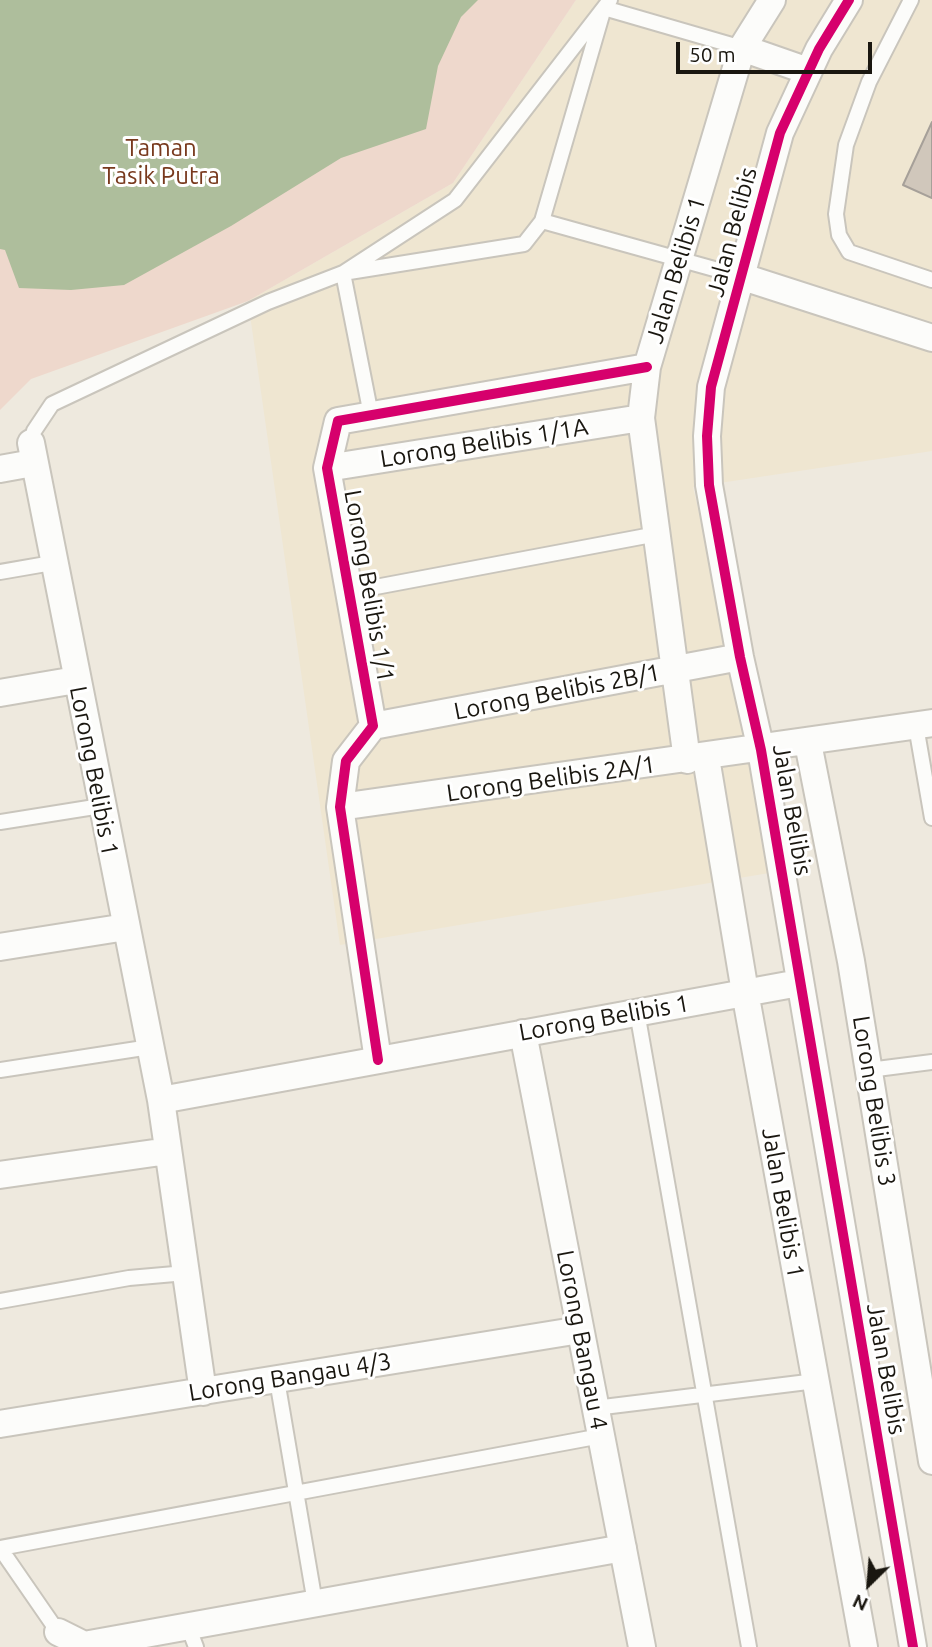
<!DOCTYPE html>
<style>
body{margin:0}
#map{position:relative;width:932px;height:1647px;overflow:hidden;background:#eee9de;font-family:Ubuntu,sans-serif}
canvas{display:block}
.north{position:absolute;left:834px;top:1549px;width:70px;height:70px;-webkit-text-stroke:5px #fff;paint-order:stroke;rotate:205deg;font-size:19px;font-weight:700;line-height:28px;text-align:center;color:#1a1710}
.north::after{content:'';display:block;margin:auto;width:24px;height:32px;background:#1a1710;clip-path:polygon(50% 0,100% 100%,50% 72%,0 100%)}
.scale{position:absolute;left:676px;top:42px;width:196px;height:32px;box-sizing:border-box;border:4px solid #1a1710;border-top:0;padding-left:9px;font-size:21px;line-height:24px;white-space:nowrap;color:#1a1710;-webkit-text-stroke:5px #fff;paint-order:stroke}
</style>
<div id="map">
<canvas width="932" height="1647"></canvas>
<div class="north">N</div>
<div class="scale">50 m</div>
</div>
<script>
const context = document.querySelector('canvas').getContext('2d');
context.lineJoin = 'round';
function paint(path, color) { context.fillStyle = color; context.fill(path, 'evenodd'); }
const shape = rows => new Path2D(rows.map(r => 'M' + r).join(''));
function strokePath(path, color, width, dash) { context.strokeStyle = color; context.lineWidth = width; context.lineCap = dash ? 'butt' : 'round'; context.setLineDash(dash || []); context.stroke(path); }
function write(font, color, halo, rows, align = 'center') {
  context.font = font + ' Ubuntu,sans-serif'; context.lineWidth = 6; context.setLineDash([]); context.textBaseline = 'middle'; context.strokeStyle = halo; context.fillStyle = color; for (const [text, x, y, turn = 0] of rows) {
    context.save(); context.translate(x, y); context.rotate((+turn || 0) * Math.PI / 180); context.textAlign = isNaN(turn) ? turn : align; if (halo) context.strokeText(text, 0, 0); context.fillText(text, 0, 0); context.restore();
  }
}
const built = shape([
 [576,0,932,0,932,451,693,487,781,871,340,945,248,301,453,183]
]);
const green = shape([
 [0,0,576,0,453,183,248,301,31,379,0,410]
]);
const water = shape([
 [0,0,478,0,461,17,438,66,426,129,341,158,231,226,124,285,71,290,19,288,5,250,0,249]
]);
const building = shape([
 [932,122,932,198,903,185,932,122]
]);
const lane = shape([
 [911,0,869,82,846,145,836,214,839,235,849,252,932,280],
 [542,221,743,277],
 [371,415,343,273,524,244,542,221,604,8,742,48],
 [31,443,34,431,52,404,268,302,343,273,455,200,610,0],
 [0,572,52,563],
 [349,592,657,534],
 [916,726,932,818],
 [0,822,101,806],
 [637,1012,749,1647],
 [0,1070,150,1047],
 [869,1070,932,1062],
 [0,1301,129,1278,186,1273],
 [277,1380,315,1603],
 [595,1408,816,1381],
 [0,1548,601,1436],
 [0,1548,58,1632],
 [188,1626,196,1647]
]);
const street = shape([
 [849,0,819,49,780,133,711,387,707,436,709,485,740,657,761,750,913,1647],
 [742,48,808,71],
 [743,277,932,338],
 [31,443,161,1100,203,1392],
 [327,468,641,418],
 [0,469,33,463],
 [0,693,76,680],
 [373,726,740,657],
 [808,743,851,961,932,1461],
 [706,758,745,992,864,1647],
 [687,760,641,418,647,367,742,48,772,0],
 [340,807,932,723],
 [0,947,126,927],
 [523,1033,642,1647],
 [378,1060,340,807,346,761,373,726,327,468,338,421,647,367],
 [161,1100,799,983],
 [0,1175,168,1151],
 [0,1424,580,1330],
 [58,1632,84,1645,623,1548]
]);
const cycleway = shape([
 [849,0,819,49,780,133,711,387,707,436,709,485,740,657,761,750,913,1647],
 [378,1060,340,807,346,761,373,726,327,468,338,421,647,367]
]);
const parkNames = [
 ["Taman",161,148],
 ["Tasik Putra",161,176]
];
const streetNames = [
 ["Jalan Belibis",732,232,-75],
 ["Jalan Belibis 1",676,270,-73],
 ["Lorong Belibis 1/1A",484,443,-9],
 ["Lorong Belibis 1/1",369,586,80],
 ["Lorong Belibis 2B/1",557,692,-11],
 ["Lorong Belibis 1",94,771,79],
 ["Lorong Belibis 2A/1",551,779,-8],
 ["Jalan Belibis",792,810,80],
 ["Lorong Belibis 1",604,1018,-10],
 ["Lorong Belibis 3",874,1101,81],
 ["Jalan Belibis 1",783,1203,80],
 ["Lorong Bangau 4",582,1340,79],
 ["Jalan Belibis",886,1369,80],
 ["Lorong Bangau 4/3",290,1377,-9]
];
paint(built, '#efe6d1');
paint(green, '#eed8cc');
paint(water, '#aebe9c');
paint(building, '#d0c7bb');
strokePath(building, '#a6a099', 2);
strokePath(lane, '#c9c5bc', 18);
strokePath(street, '#c9c5bc', 30);
strokePath(lane, '#fcfcfa', 14);
strokePath(street, '#fcfcfa', 26);
strokePath(cycleway, '#d6006c', 10);
write('24px', '#78391d', '#fff', parkNames);
write('24px', '#1a1710', '#fff', streetNames);
</script>
